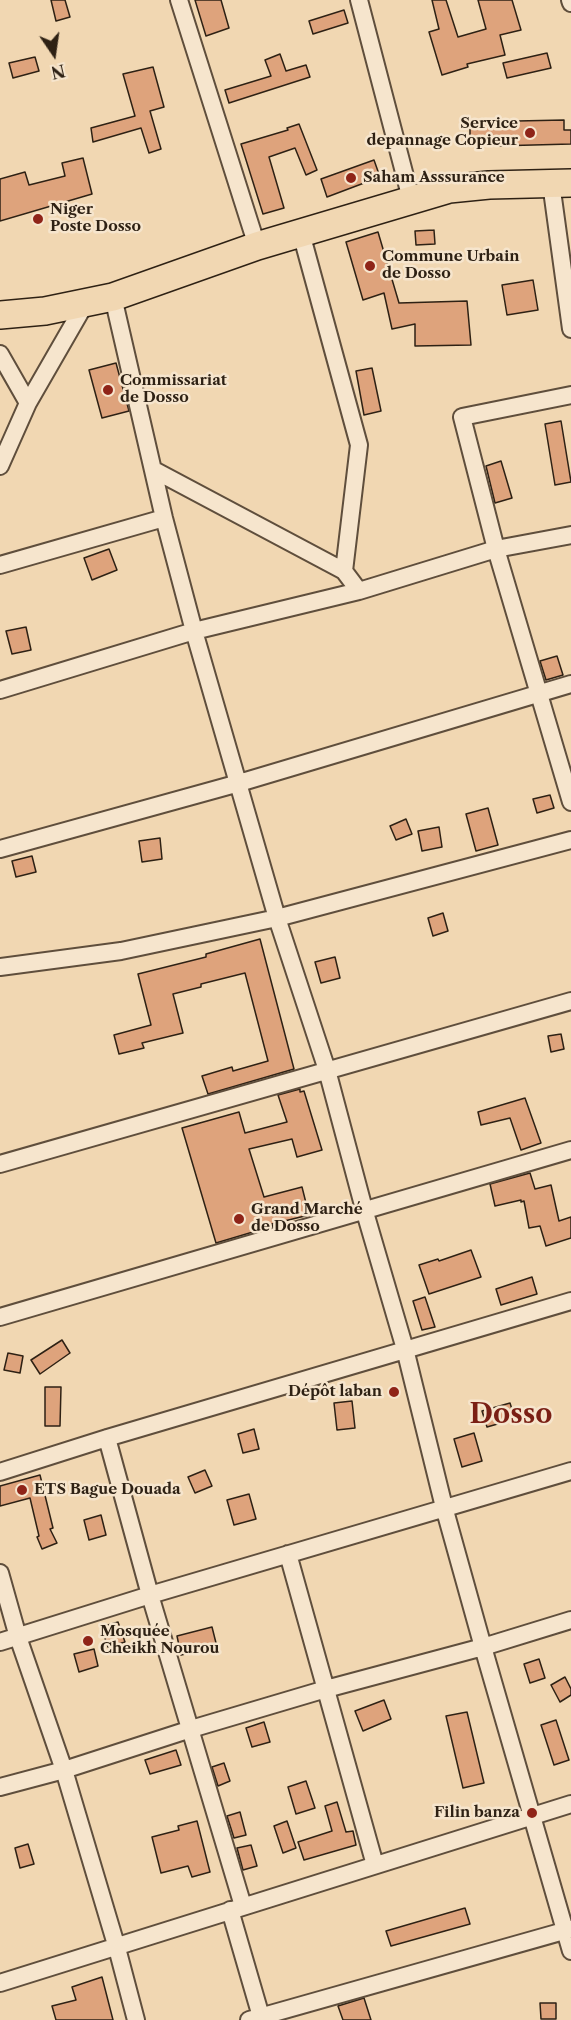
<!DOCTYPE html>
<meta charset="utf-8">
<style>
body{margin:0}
#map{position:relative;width:571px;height:2020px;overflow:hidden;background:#f1d7b2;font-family:"Libre Caslon Text",serif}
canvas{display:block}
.north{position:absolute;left:24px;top:24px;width:60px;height:60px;-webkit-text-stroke:4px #f6e5cd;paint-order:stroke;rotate:167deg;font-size:16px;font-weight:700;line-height:24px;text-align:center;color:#2e2114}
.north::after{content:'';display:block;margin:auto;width:21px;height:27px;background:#2e2114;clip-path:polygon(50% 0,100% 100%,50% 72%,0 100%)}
</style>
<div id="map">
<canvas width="571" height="2020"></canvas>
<div class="north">N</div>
</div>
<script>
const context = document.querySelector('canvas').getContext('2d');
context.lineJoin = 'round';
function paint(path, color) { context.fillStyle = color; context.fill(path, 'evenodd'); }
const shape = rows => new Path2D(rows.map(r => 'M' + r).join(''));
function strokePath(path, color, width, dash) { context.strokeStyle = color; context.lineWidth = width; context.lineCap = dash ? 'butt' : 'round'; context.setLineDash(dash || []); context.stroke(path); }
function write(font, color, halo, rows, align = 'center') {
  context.font = font + ' "Libre Caslon Text",serif'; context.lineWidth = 5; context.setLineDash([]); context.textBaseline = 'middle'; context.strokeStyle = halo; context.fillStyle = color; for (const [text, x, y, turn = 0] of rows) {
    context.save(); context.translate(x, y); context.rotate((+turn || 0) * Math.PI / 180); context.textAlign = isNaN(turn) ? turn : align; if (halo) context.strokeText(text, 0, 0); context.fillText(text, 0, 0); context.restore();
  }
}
const building = shape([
 [51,0,65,0,70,17,56,21,51,0],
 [195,0,221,0,229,28,206,36,195,0],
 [432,0,446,0,458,37,486,29,478,0,512,0,521,30,500,35,505,55,467,64,468,67,442,75,429,32,439,29,432,0],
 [344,10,348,23,313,34,309,21,344,10],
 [547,53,551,68,507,78,503,63,547,53],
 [280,54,286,71,306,65,310,77,229,103,225,90,271,76,265,60,280,54],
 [35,57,39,71,13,78,9,63,35,57],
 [153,67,164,107,150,111,161,149,149,153,141,128,93,142,91,128,135,116,123,74,153,67],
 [564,120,564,130,571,130,571,144,495,146,470,144,470,122,564,120],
 [299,124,317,170,306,175,295,148,269,157,284,208,263,214,241,144,288,130,287,128,299,124],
 [83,158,92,194,0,221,0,179,25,172,29,185,65,176,62,163,83,158],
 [374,160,380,177,327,197,321,179,374,160],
 [434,230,435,244,416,245,415,231,434,230],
 [378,232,399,303,467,301,471,345,415,346,415,324,392,329,384,293,363,300,346,242,378,232],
 [533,280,538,310,507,315,502,285,533,280],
 [116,363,129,411,102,418,89,370,116,363],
 [372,368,381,411,364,415,356,371,372,368],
 [561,421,571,482,555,485,545,424,561,421],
 [501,461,512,498,495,503,486,466,501,461],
 [109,549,117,570,92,580,84,558,109,549],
 [26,627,31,650,12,654,6,631,26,627],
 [557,656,563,675,546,680,540,661,557,656],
 [550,795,554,808,537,813,533,799,550,795],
 [488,808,498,845,476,851,466,814,488,808],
 [406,819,412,834,396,840,390,826,406,819],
 [439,827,442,847,422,851,418,831,439,827],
 [160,838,162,859,142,862,139,841,160,838],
 [32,856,36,872,16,877,12,861,32,856],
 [443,913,448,931,433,936,428,918,443,913],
 [260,939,294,1069,208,1094,202,1076,232,1067,233,1071,268,1061,245,973,201,984,201,987,173,994,183,1033,142,1043,144,1048,119,1054,114,1035,151,1025,138,974,206,957,206,954,260,939],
 [335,957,340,978,321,983,315,962,335,957],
 [561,1034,564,1049,551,1052,548,1036,561,1034],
 [300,1089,300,1092,304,1091,322,1150,297,1157,292,1139,249,1149,264,1197,302,1187,309,1215,272,1224,273,1226,216,1243,182,1128,239,1112,245,1133,287,1122,278,1095,300,1089],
 [525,1098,541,1143,521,1150,510,1118,481,1125,478,1112,525,1098],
 [530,1173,535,1189,551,1185,559,1221,571,1217,571,1238,546,1246,540,1226,529,1228,524,1201,521,1202,521,1200,495,1206,490,1184,530,1173],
 [471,1250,481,1277,429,1294,419,1265,438,1259,439,1261,471,1250],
 [532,1277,537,1294,501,1305,496,1289,532,1277],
 [425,1297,435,1327,422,1330,413,1301,425,1297],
 [62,1340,70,1353,40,1374,31,1360,62,1340],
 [8,1353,23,1356,20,1373,4,1370,8,1353],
 [45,1387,61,1387,60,1426,45,1426,45,1387],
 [352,1401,355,1428,337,1430,334,1403,352,1401],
 [510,1403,515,1419,487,1427,482,1411,510,1403],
 [254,1429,259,1449,243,1453,238,1434,254,1429],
 [474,1433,482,1461,462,1467,454,1439,474,1433],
 [205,1470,212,1486,195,1493,188,1477,205,1470],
 [40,1475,53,1528,50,1529,57,1543,42,1549,37,1537,39,1536,30,1498,0,1506,0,1486,40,1475],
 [249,1494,256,1519,234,1525,227,1500,249,1494],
 [101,1515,106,1535,89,1540,84,1520,101,1515],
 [118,1622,125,1642,108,1647,101,1627,118,1622],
 [212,1627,217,1647,181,1655,177,1636,212,1627],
 [94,1649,98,1666,79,1672,74,1654,94,1649],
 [539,1659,545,1678,530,1683,524,1664,539,1659],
 [565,1677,571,1689,571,1695,560,1702,551,1685,565,1677],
 [384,1700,391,1719,363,1731,355,1711,384,1700],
 [467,1712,484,1783,463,1788,446,1716,467,1712],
 [556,1720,569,1760,554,1765,541,1725,556,1720],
 [264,1722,270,1742,252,1747,246,1728,264,1722],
 [176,1750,181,1765,150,1774,145,1760,176,1750],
 [224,1763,230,1781,218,1786,212,1767,224,1763],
 [306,1781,315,1808,296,1814,288,1787,306,1781],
 [337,1802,346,1832,353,1831,356,1845,304,1860,298,1842,332,1831,325,1806,337,1802],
 [240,1812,246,1835,234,1838,227,1816,240,1812],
 [197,1821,210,1872,192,1877,188,1866,161,1873,152,1837,179,1830,178,1826,197,1821],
 [287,1821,296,1848,283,1853,274,1826,287,1821],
 [28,1844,34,1864,20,1868,15,1848,28,1844],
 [251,1845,257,1866,243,1870,237,1848,251,1845],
 [465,1908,470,1924,391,1946,386,1931,465,1908],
 [102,1977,113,2020,56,2020,52,2006,76,2000,72,1987,102,1977],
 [364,1998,371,2020,343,2020,338,2006,364,1998],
 [540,2003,556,2003,556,2019,541,2019,540,2003]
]);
const minor = shape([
 [179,0,257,246],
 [359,0,411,199],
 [570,0,571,3],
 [551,183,571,329],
 [301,233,359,445,344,571],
 [113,297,164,518,194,631,277,918,327,1070,364,1209,405,1349,444,1507,483,1647,571,1951],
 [0,354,28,403],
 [571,395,462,417,496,549,571,802],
 [0,466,28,403,85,304],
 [154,470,344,571,359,591],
 [0,565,164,518],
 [0,690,194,631,359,591,496,549,571,535],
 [0,849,239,783,571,684],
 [0,967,121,951,277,918,571,840],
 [0,1164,571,1001],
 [0,1317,571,1150],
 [107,1438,150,1595,243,1906],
 [0,1472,107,1438,571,1301],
 [288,1554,375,1865],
 [0,1573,18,1637,64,1770,117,1948,136,2020],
 [0,1642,150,1595,571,1471],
 [0,1787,64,1770,191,1729,326,1689,483,1647,571,1620],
 [230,1910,262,2020],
 [0,1983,571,1804],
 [249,2020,571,1929]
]);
const trunk = shape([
 [0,315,45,311,113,297,257,246,449,189,489,185,571,183]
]);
const markers = [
 [530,133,6,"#8f2418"],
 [351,178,6,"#8f2418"],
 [38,219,6,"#8f2418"],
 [370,266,6,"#8f2418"],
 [108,390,6,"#8f2418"],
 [239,1219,6,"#8f2418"],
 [394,1392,6,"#8f2418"],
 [22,1490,6,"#8f2418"],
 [88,1641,6,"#8f2418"],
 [532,1813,6,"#8f2418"]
];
const poiNames = [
 ["Service",518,124,"right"],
 ["depannage Copieur",518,141,"right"],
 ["Saham Asssurance",363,178],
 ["Niger",50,210],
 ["Poste Dosso",50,227],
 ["Commune Urbain",382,257],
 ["de Dosso",382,274],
 ["Commissariat",120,381],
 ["de Dosso",120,398],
 ["Grand Marché",251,1210],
 ["de Dosso",251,1227],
 ["Dépôt laban",382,1392,"right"],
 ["ETS Bague Douada",34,1490],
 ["Mosquée",100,1632],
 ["Cheikh Nourou",100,1649],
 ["Filin banza",520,1813,"right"]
];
const townNames = [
 ["Dosso",511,1415]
];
paint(building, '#dea37c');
strokePath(building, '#2e2114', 1.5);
strokePath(minor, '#5f4e3c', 20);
strokePath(trunk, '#2e2114', 30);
strokePath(minor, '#f6e5cd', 16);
strokePath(trunk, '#f1d7b2', 27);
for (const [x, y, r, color] of markers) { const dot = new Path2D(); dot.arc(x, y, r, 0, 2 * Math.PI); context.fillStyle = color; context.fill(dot); strokePath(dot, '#f6e5cd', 2); }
write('bold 15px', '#2e2114', '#f6e5cd', poiNames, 'left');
write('bold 27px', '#7a1f14', '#f6e5cd', townNames);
</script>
